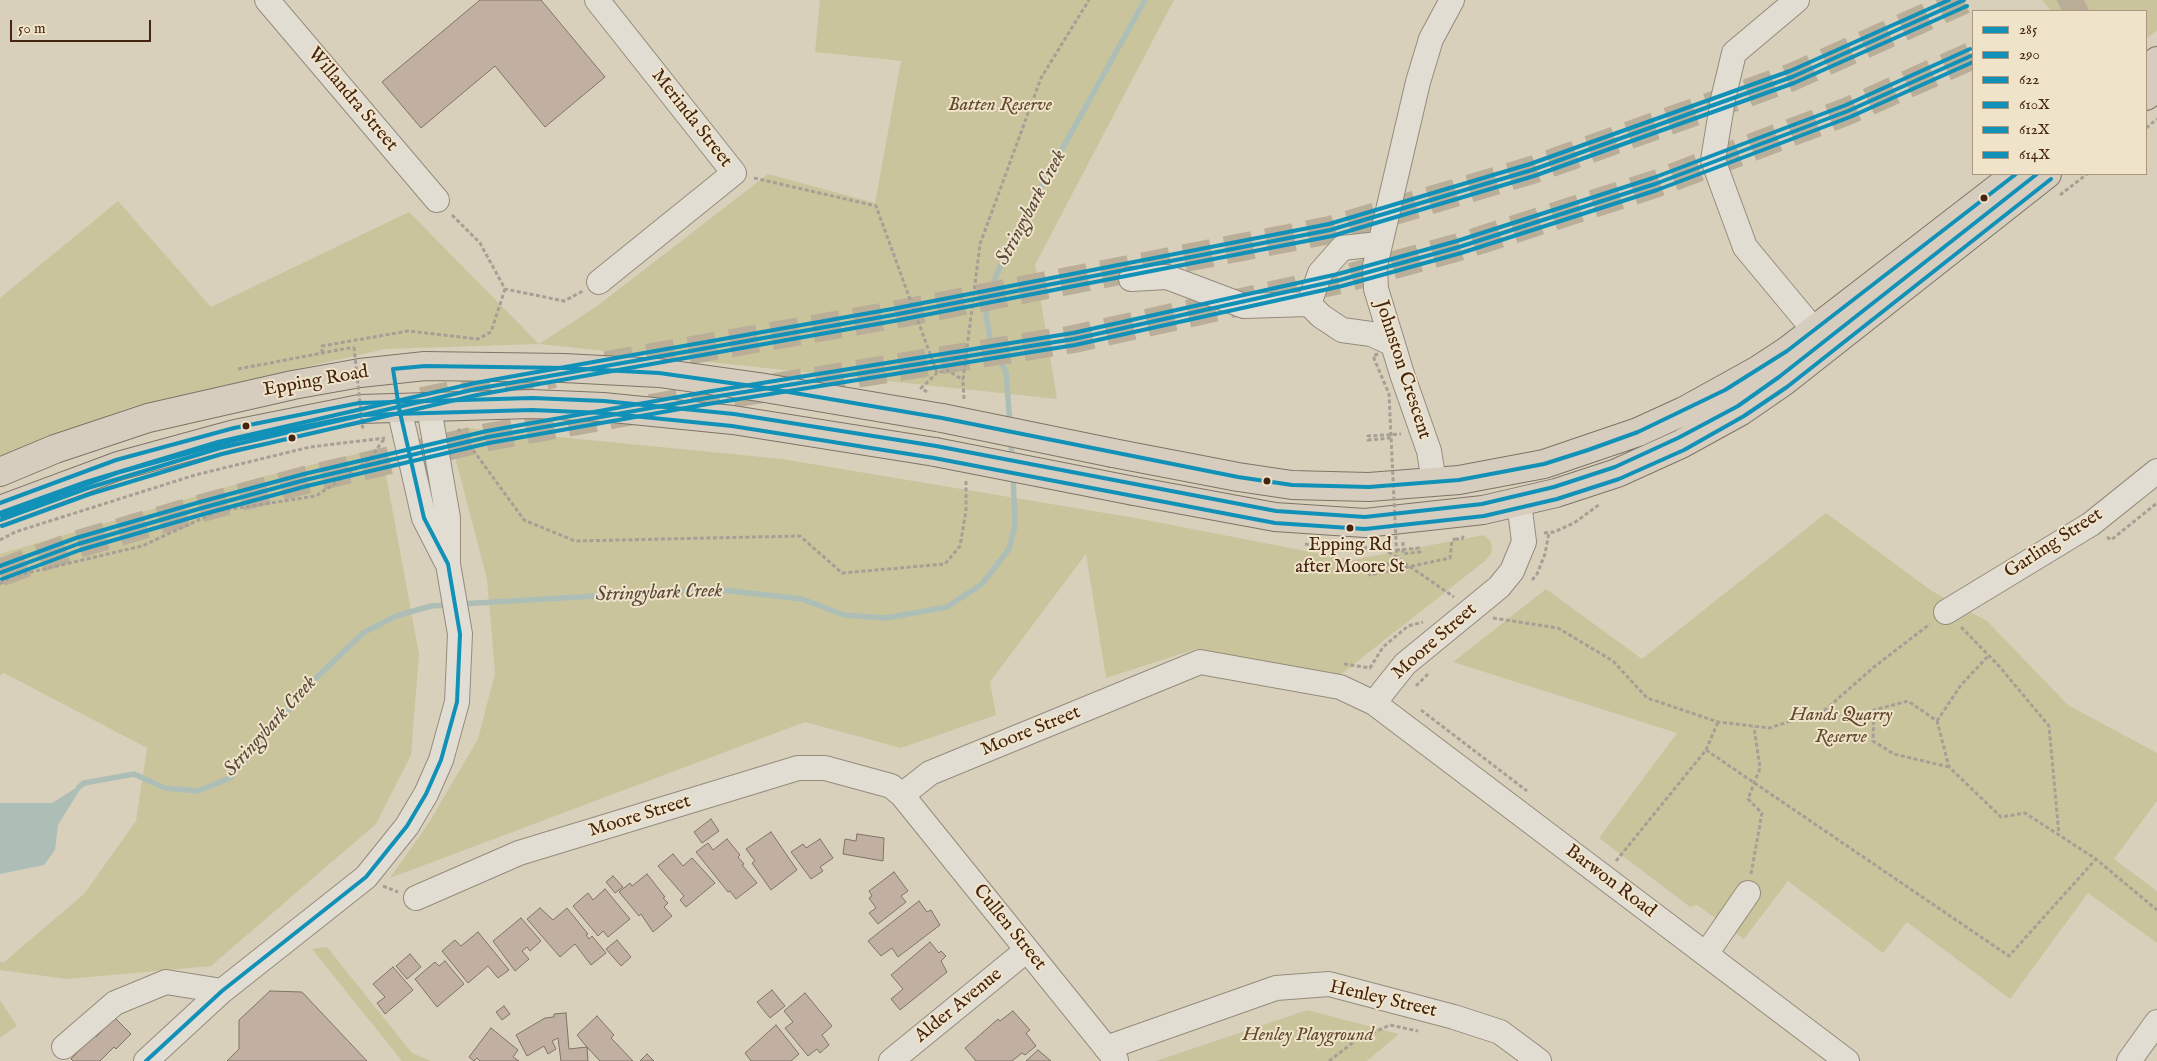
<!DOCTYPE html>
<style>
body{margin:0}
#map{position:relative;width:2157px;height:1061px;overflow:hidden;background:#d9d0bb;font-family:"IM FELL English",serif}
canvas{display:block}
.legend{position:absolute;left:1972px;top:10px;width:175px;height:165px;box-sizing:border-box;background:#efe4ca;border:1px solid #ab9780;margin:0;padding:6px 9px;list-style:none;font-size:15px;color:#452411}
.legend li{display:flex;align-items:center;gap:10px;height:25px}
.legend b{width:25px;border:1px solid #ab9780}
.scale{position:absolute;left:10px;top:20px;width:141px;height:22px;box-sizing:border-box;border:2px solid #452411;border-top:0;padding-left:6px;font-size:15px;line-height:18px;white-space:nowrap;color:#452411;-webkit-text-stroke:4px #efe4ca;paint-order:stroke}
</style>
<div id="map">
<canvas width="2157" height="1061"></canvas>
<ul class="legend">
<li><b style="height:6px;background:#1191b8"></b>285</li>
<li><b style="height:6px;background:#1191b8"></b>290</li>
<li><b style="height:6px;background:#1191b8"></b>622</li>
<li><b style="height:6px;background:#1191b8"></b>610X</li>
<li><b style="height:6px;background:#1191b8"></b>612X</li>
<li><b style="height:6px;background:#1191b8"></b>614X</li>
</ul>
<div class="scale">50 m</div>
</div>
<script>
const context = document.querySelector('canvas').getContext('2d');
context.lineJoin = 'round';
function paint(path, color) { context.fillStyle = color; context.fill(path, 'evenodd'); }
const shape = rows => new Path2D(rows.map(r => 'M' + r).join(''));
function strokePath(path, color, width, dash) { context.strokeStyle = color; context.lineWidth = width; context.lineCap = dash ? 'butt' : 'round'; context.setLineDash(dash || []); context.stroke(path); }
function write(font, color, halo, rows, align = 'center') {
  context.font = font + ' "IM FELL English",serif'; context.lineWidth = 4; context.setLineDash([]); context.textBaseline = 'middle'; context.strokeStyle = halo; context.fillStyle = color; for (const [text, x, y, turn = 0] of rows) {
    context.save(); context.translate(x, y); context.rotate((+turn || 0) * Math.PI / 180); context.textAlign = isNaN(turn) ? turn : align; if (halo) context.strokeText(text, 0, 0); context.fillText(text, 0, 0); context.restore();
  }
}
const green = shape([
 [820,0,1174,0,1035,265,1057,399,539,344,385,349,131,407,0,459,0,298,118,201,211,307,409,212,539,344,597,306,768,174,875,203,901,61,815,52],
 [2042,0,2157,0,2157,30,2146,39,2146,11,2051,11],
 [468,428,782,459,1141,519,1352,560,1484,535,1491,542,1492,552,1485,561,1340,675,1196,649,1106,678,1086,554,990,682,996,715,901,748,805,722,390,878,428,824,478,739,495,673,487,579,455,457],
 [381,448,419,654,411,755,376,824,211,966,67,979,0,970,0,961,3,963,84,894,136,821,147,748,4,673,0,676,0,554,261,477],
 [1826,513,1932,591,1987,621,2068,705,2157,753,2157,801,2114,859,2157,891,2157,943,2088,893,2010,999,1907,922,1883,953,1788,881,1744,939,1697,905,1690,907,1599,838,1677,733,1453,662,1546,589,1642,659],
 [327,947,412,1053,431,1061,402,1061,312,949],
 [0,1000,17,1026,0,1038],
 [1307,1010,1399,1034,1367,1061,1156,1061]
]);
const water = shape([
 [84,783,58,825,55,850,44,865,0,874,0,803,52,803]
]);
const stream = shape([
 [1010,425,1006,372,991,343,986,316,996,276,1020,225,1145,0],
 [1011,439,1012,460],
 [461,604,713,589,802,599,844,615,886,618,947,607,982,584,1009,549,1015,525,1013,474],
 [79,787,84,783,134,774,165,788,198,791,230,778,316,678,363,633,396,616,431,606,449,605]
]);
const building = shape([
 [480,0,541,0,605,77,545,127,495,66,421,128,382,82,480,0],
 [711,819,719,831,702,843,694,832,711,819],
 [771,832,797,870,771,890,752,863,755,861,746,849,771,832],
 [857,834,884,838,883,861,843,854,845,839,856,841,857,834],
 [727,839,740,855,738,857,744,864,742,865,757,883,736,899,730,891,728,892,696,852,708,843,713,850,727,839],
 [820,839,833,858,820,867,823,871,811,879,791,852,803,844,806,848,820,839],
 [673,854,683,866,692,858,715,883,686,907,680,900,684,896,658,866,673,854],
 [894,872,908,891,901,896,906,902,878,924,869,913,876,908,869,898,872,896,869,891,894,872],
 [647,874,665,897,663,898,668,903,664,907,672,916,653,932,641,914,639,916,619,892,630,883,632,886,647,874],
 [613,876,623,887,615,893,606,882,613,876],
 [605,889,630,919,608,937,603,931,598,936,573,906,588,893,593,900,605,889],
 [919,901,927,912,931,910,940,925,898,957,892,948,881,956,868,941,919,901],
 [540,908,553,920,567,908,588,934,586,935,589,939,592,936,606,953,591,965,575,944,560,957,527,919,540,908],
 [521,918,541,941,530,951,527,947,522,951,529,959,515,971,493,941,521,918],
 [478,932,509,970,498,978,488,966,468,983,442,951,455,940,461,946,478,932],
 [617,940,631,957,621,966,606,949,617,940],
 [930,942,939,953,941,951,946,956,941,961,947,972,900,1010,891,999,903,989,891,975,930,942],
 [410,954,421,967,407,979,396,966,410,954],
 [445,961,464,984,437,1007,415,979,435,962,439,966,445,961],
 [393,967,413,990,385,1014,377,1003,385,997,373,984,393,967],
 [772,990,785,1006,770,1018,757,1002,772,990],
 [270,991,302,992,367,1061,227,1061,239,1049,239,1020,270,991],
 [805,993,832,1026,822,1035,829,1045,820,1053,817,1049,808,1056,785,1028,793,1022,784,1011,805,993],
 [504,1006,510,1014,502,1020,496,1012,504,1006],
 [1013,1011,1030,1030,1026,1033,1036,1046,1025,1055,1022,1053,1012,1061,976,1061,965,1048,998,1019,1000,1021,1013,1011],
 [566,1013,569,1049,587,1047,588,1061,561,1061,558,1038,552,1041,556,1049,548,1054,544,1046,527,1056,516,1035,545,1018,554,1017,554,1014,566,1013],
 [597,1016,614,1035,611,1038,633,1061,600,1061,586,1046,577,1035,597,1016],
 [115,1018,131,1034,116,1049,114,1047,100,1061,73,1061,71,1059,94,1035,96,1037,115,1018],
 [776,1025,799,1054,791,1061,751,1061,745,1053,776,1025],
 [491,1028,518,1050,513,1057,519,1061,480,1061,477,1058,474,1061,469,1057,491,1028],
 [1038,1050,1051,1061,1026,1061,1038,1050],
 [647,1054,654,1061,640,1061,647,1054]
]);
const highwayTunnel = shape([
 [2062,11,2084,0],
 [606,365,893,315,1330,230,1532,170,1792,77,1964,0],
 [422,401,554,374],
 [0,573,78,544,202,508,305,480,488,437,707,398,1074,339,1340,280,1459,247,1655,184,1848,111,1973,55]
]);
const path = shape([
 [2146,128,2157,119],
 [754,178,876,206,937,373,947,370,963,380],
 [2060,195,2087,174],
 [452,215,480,243,505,289,564,301,583,291],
 [322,353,322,346,408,331,478,339,491,332,505,289],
 [238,369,354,347],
 [927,392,921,388,937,373],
 [964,399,963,380,980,244,1041,78,1089,0],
 [458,429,524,520,575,541,800,536,842,573,945,564,960,546,966,511,966,480],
 [1391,438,1368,440,1368,436,1401,434],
 [1544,533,1554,532,1574,523,1600,504],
 [2107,537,2111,540,2157,503],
 [1455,539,1462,539,1464,534],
 [0,540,15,532,195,475,310,447,385,438],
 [1403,542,1403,554],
 [1305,544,1337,549,1383,547,1390,545],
 [1383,548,1454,597],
 [1532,580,1537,574,1545,554,1549,532],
 [0,584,10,577,142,546,218,511,316,496,369,460,384,439],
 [1493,618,1558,628,1613,661,1647,698,1718,722,1769,728,1825,710,1874,667,1930,624],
 [1961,627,1999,666,2049,726,2059,835],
 [1344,664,1370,668,1383,647,1408,626,1423,622],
 [1416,686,1429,673],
 [1421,710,1527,791],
 [1937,721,1961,685,1989,655],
 [1706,750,1718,722],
 [1949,767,1894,754,1873,741,1874,710,1908,701,1937,721,1949,767,2001,817,2025,813,2096,859,2157,910],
 [1616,861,1706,750,2009,956,2096,859],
 [1751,874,1762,813,1748,799,1760,768,1754,727],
 [383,886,398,892],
 [1329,1061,1355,1041,1390,1025,1418,1031]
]);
const minor = shape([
 [267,0,437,200],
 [597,0,734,173,599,282],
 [1797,0,1734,53,1723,99,1713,160,1745,247,1814,330],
 [1379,244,1342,248,1320,273,1309,304,1321,316,1342,330,1371,334,1393,344],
 [1131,279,1167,277,1244,306,1309,304],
 [399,408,424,518,446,561],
 [1434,482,1429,451,1402,374,1376,289,1375,266,1418,82,1431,39,1452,0],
 [1946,612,2091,524,2157,471],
 [1374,703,1405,664,1499,587,1512,571,1524,542,1519,502],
 [902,795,1116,1060],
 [416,898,519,853,798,768,825,768,891,786,902,795,930,773,1200,662,1340,687,1374,703,1847,1061],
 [1706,954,1748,893],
 [64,1047,115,1003,166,982,222,991],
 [1106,1048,1276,988,1329,984,1454,1017,1500,1032,1539,1061],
 [146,1061,222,991,366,877,407,826,426,794,441,760,457,702,460,634,448,564,448,518,429,408],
 [891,1061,1027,950],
 [2129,1061,2157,1022]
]);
const major = shape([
 [2146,70,2157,61],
 [2146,96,2157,87],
 [1113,453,1238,477,1292,485,1369,487,1459,480,1544,464,1638,432,1684,411,1758,370,1787,351,2016,174],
 [0,472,55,449,148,418,293,385,360,373,425,366,564,368,659,373,759,387,942,418],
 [1134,491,1275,517,1365,523,1483,510,1556,493,1617,473,1681,444,1741,411,1783,382,2047,174],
 [0,510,118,466,235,434,360,409,532,404,603,407,733,420,935,452]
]);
const pathBridge = shape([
 [354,347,363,431],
 [1378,354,1373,356,1389,394,1397,562,1369,568,1370,575,1450,558,1452,540,1455,539],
 [1396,550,1419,548,1420,552,1403,554]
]);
const majorBridge = shape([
 [942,418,1113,453],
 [935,452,1134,491]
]);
const bus1 = shape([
 [146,1061,222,991,366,877,407,826,426,794,441,760,457,702,460,634,448,564,424,518,399,408,393,369,425,366,564,368,659,373,759,387,942,418,1238,477,1292,485,1369,487,1459,480,1544,464,1588,450,1638,432,1725,390,1787,351,2016,174]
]);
const bus2 = shape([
 [2,516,120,472,236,440,361,415,532,410,603,413,732,426,934,458,1275,523,1365,529,1484,516,1557,499,1619,479,1684,450,1744,416,1787,387,2051,179]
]);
const bus3 = shape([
 [0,503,116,460,234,428,359,403,532,398,604,401,734,414,936,446,1276,511,1365,517,1482,504,1554,487,1615,467,1678,438,1738,406,1779,377,2037,174]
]);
const bus4 = shape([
 [0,520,88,488,220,448,476,389,893,315,1330,230,1532,170,1792,77,1964,0],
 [0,573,78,544,202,508,305,480,488,437,707,398,1074,339,1340,280,1459,247,1655,184,1848,111,1973,55]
]);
const bus5 = shape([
 [2,526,90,494,222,454,477,395,894,321,1332,236,1534,176,1794,83,1967,6],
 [2,579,80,550,204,514,307,486,489,443,708,404,1075,345,1342,286,1461,253,1657,190,1850,117,1973,62]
]);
const bus6 = shape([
 [0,513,86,482,218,442,475,383,892,309,1329,224,1530,164,1790,71,1949,0],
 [0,566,76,538,200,502,304,474,487,431,706,392,1073,333,1338,274,1457,241,1653,178,1846,105,1970,49]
]);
const markers = [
 [1984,198,4.5,"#452411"],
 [246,426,4.5,"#452411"],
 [292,438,4.5,"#452411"],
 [1267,481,4.5,"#452411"],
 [1350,528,4.5,"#452411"]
];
const busNames = [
 ["Epping Rd",1350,546],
 ["after Moore St",1350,568]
];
const streetNames = [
 ["Willandra Street",352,100,50],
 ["Merinda Street",691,119,52],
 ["Johnston Crescent",1402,370,72],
 ["Epping Road",316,382,-10],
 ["Garling Street",2054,544,-33],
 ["Moore Street",1435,642,-41],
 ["Moore Street",1031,732,-22],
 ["Moore Street",640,817,-17],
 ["Barwon Road",1610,882,37],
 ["Cullen Street",1009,928,51],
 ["Henley Street",1383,1000,13],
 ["Alder Avenue",959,1006,-39]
];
const parkNames = [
 ["Batten Reserve",1000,106],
 ["Hands Quarry",1841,716],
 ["Reserve",1841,738],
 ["Henley Playground",1308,1036]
];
const waterNames = [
 ["Stringybark Creek",1032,208,-62],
 ["Stringybark Creek",659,594,-2],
 ["Stringybark Creek",271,727,-48]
];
paint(green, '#cac49d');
paint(water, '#adbeb7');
strokePath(stream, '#adbeb7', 5.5);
paint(building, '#c1afa1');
strokePath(building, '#7e7467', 1);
strokePath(highwayTunnel, '#bbae99', 28, [28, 14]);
strokePath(minor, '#948b7c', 26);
strokePath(major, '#7e7467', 30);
strokePath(path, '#a69f95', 3, [4, 2.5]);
strokePath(minor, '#e2ddd2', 24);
strokePath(major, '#d6cdbe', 28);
strokePath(majorBridge, '#7e7467', 30, []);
strokePath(pathBridge, '#a69f95', 3, [4, 2.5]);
strokePath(majorBridge, '#d6cdbe', 28);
strokePath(bus1, '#1191b8', 4);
strokePath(bus2, '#1191b8', 4);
strokePath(bus3, '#1191b8', 4);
strokePath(bus4, '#1191b8', 4);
strokePath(bus5, '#1191b8', 4);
strokePath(bus6, '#1191b8', 4);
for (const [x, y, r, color] of markers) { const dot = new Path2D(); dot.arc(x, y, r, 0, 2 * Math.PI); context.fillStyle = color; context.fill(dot); strokePath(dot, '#efe4ca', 2); }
write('18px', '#452411', '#efe4ca', busNames);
write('19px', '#452411', '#efe4ca', streetNames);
write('italic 19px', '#634a2e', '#efe4ca', parkNames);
write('italic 20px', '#5a493a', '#efe4ca', waterNames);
</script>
